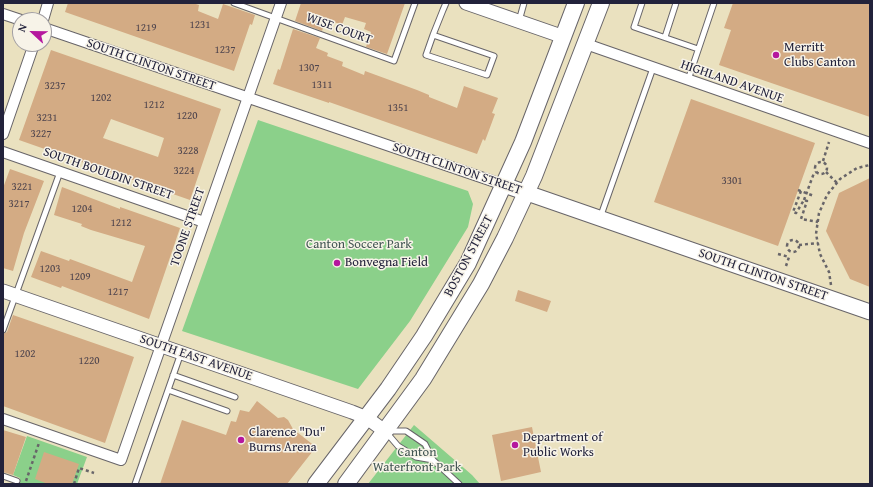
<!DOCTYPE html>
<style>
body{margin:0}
#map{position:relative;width:873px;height:487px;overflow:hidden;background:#eae1bf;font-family:"Gentium Book Plus",serif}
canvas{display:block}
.frame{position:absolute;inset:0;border:4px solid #22223b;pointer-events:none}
.north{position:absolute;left:12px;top:12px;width:40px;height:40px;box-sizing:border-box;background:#f7f3e8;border:1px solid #a29fa3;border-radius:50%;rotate:292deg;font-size:11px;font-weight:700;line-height:16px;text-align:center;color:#22223b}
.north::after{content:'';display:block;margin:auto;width:14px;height:18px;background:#b5179e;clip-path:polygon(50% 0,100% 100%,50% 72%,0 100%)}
</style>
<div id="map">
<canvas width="873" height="487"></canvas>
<div class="frame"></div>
<div class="north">N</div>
</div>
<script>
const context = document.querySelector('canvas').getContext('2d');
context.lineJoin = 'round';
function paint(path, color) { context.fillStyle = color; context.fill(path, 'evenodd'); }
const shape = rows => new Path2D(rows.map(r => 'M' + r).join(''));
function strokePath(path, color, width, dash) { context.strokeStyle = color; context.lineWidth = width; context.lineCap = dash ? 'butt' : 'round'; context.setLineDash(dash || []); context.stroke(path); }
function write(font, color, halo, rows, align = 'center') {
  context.font = font + ' "Gentium Book Plus",serif'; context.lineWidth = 3; context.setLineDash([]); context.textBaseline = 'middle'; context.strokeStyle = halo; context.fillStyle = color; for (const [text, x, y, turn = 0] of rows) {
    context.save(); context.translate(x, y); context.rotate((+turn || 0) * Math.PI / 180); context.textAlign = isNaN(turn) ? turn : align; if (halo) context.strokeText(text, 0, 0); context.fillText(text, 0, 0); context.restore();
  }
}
const green = shape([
 [258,120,468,191,473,204,468,227,410,321,358,389,182,331],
 [414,425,472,475,480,484,368,484],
 [27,436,87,457,77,484,18,484,20,478,13,475]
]);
const building = shape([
 [68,3,193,3,199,5,198,11,218,19,223,4,255,15,252,25,250,24,234,71,65,12],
 [301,3,405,3,387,54,366,47,371,32,364,29,366,23,345,17,342,25,326,19,322,31,295,21],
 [733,3,870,3,870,117,719,65,731,30,724,28],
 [293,29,320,38,316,48,328,53,327,56,343,62,342,66,364,75,365,71,417,90,429,95,429,97,457,108,464,86,498,98,492,113,495,114,485,141,483,139,477,154,329,102,329,103,273,84,278,69,280,70],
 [51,50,221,109,190,200,19,140],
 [111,119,164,138,158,157,103,138],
 [691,99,815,143,778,246,654,202],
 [10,169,44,181,24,233,13,271,3,268,3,188],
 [870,178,870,287,850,279,826,231,839,193],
 [62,187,120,209,120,207,180,228,149,319,62,286,61,288,31,277,41,251,69,261,70,259,132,282,145,246,91,230,81,226,82,224,54,215],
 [518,290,551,301,547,312,515,301],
 [13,315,134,357,105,443,3,406,3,334,7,332],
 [257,401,278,418,284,417,288,420,293,429,316,447,287,484,160,484,182,420,226,435,231,421,236,422,240,410,249,412],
 [532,427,541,472,501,481,492,435],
 [3,430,26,437,13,475,3,472],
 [44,452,79,464,72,484,48,484,35,479]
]);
const path = shape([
 [823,161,829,142],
 '815 168a6 6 0 1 1 12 0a6 6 0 1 1-12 0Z',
 [826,172,837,183],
 [798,190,814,196],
 [801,191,793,212,796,213,804,200,807,201,801,219,818,222],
 [804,200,814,173,816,172],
 '787 246a6 6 0 1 1 12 0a6 6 0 1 1-12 0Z',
 [799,245,818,243],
 [778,254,789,257,786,266],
 [831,285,829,272,820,254,816,234,819,213,827,195,840,179,857,168,870,165],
 [26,481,39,443],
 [74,484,79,468,94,473]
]);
const service = shape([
 [234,3,394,61,415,3],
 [642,3,634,27,698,49],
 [519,21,524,3],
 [433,35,494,56,487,75,426,55,433,35,443,10,446,3],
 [665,37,676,3],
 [688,80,714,3],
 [600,218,653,68],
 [3,330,60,172],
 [173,375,235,397],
 [168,390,227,411],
 [389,431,406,431,425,444,433,460,459,484],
 [386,432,398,446,416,457,433,460],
 [3,476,17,481],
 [135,484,181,353]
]);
const minor = shape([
 [3,14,21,20],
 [43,20,48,3],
 [44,28,504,185],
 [586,44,870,143],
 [3,134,34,44],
 [3,152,204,222],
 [3,419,121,460,281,3]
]);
const tertiary = shape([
 [466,3,564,37],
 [3,291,352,412,367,418,386,432]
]);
const secondary = shape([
 [504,185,870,312]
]);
const primary = shape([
 [316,484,388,389,424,336,468,263,523,142,576,3],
 [346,484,423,379,481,284,505,238,534,176,601,3]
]);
const markers = [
 [776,55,4,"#b5179e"],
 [337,263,4,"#b5179e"],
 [241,440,4,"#b5179e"],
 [515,445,4,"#b5179e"]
];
const numberNames = [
 ["1231",200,25],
 ["1219",146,28],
 ["1237",225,50],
 ["1307",309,68],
 ["1311",322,85],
 ["3237",55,86],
 ["1202",101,98],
 ["1212",154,105],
 ["1351",398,108],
 ["1220",187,116],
 ["3231",47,118],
 ["3227",41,134],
 ["3228",188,151],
 ["3224",184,171],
 ["3301",732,181],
 ["3221",22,187],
 ["3217",19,204],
 ["1204",82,209],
 ["1212",121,223],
 ["1203",50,269],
 ["1209",80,277],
 ["1217",118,292],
 ["1202",25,354],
 ["1220",89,361]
];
const streetNames = [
 ["WISE COURT",339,29,20],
 ["SOUTH CLINTON STREET",151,65,19],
 ["HIGHLAND AVENUE",732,82,19],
 ["SOUTH CLINTON STREET",457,169,19],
 ["SOUTH BOULDIN STREET",108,174,19],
 ["TOONE STREET",188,227,-71],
 ["BOSTON STREET",469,256,-62],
 ["SOUTH CLINTON STREET",763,275,19],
 ["SOUTH EAST AVENUE",196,358,19]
];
const poiNames = [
 ["Merritt",784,48],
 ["Clubs Canton",784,63],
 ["Bonvegna Field",345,263],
 ["Clarence \"Du\"",249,433],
 ["Burns Arena",249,448],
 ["Department of",523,438],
 ["Public Works",523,453]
];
const parkNames = [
 ["Canton Soccer Park",359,245],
 ["Canton",417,453],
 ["Waterfront Park",417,468]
];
paint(green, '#8bd08a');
paint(building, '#d3ab84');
strokePath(service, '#686569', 7);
strokePath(minor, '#686569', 12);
strokePath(tertiary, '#686569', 15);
strokePath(secondary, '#686569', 17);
strokePath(primary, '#686569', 18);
strokePath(path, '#686569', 2.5, [3, 3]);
strokePath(service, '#fff', 5);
strokePath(minor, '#fff', 10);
strokePath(tertiary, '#fff', 13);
strokePath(secondary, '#fff', 15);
strokePath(primary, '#fff', 16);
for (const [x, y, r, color] of markers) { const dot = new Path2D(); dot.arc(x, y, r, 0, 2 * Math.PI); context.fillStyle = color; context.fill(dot); strokePath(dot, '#f7f3e8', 1.5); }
write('11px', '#4e444d', null, numberNames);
write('13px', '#22223b', '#f7f3e8', streetNames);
write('13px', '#22223b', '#f7f3e8', poiNames, 'left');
write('13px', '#425653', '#f7f3e8', parkNames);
</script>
